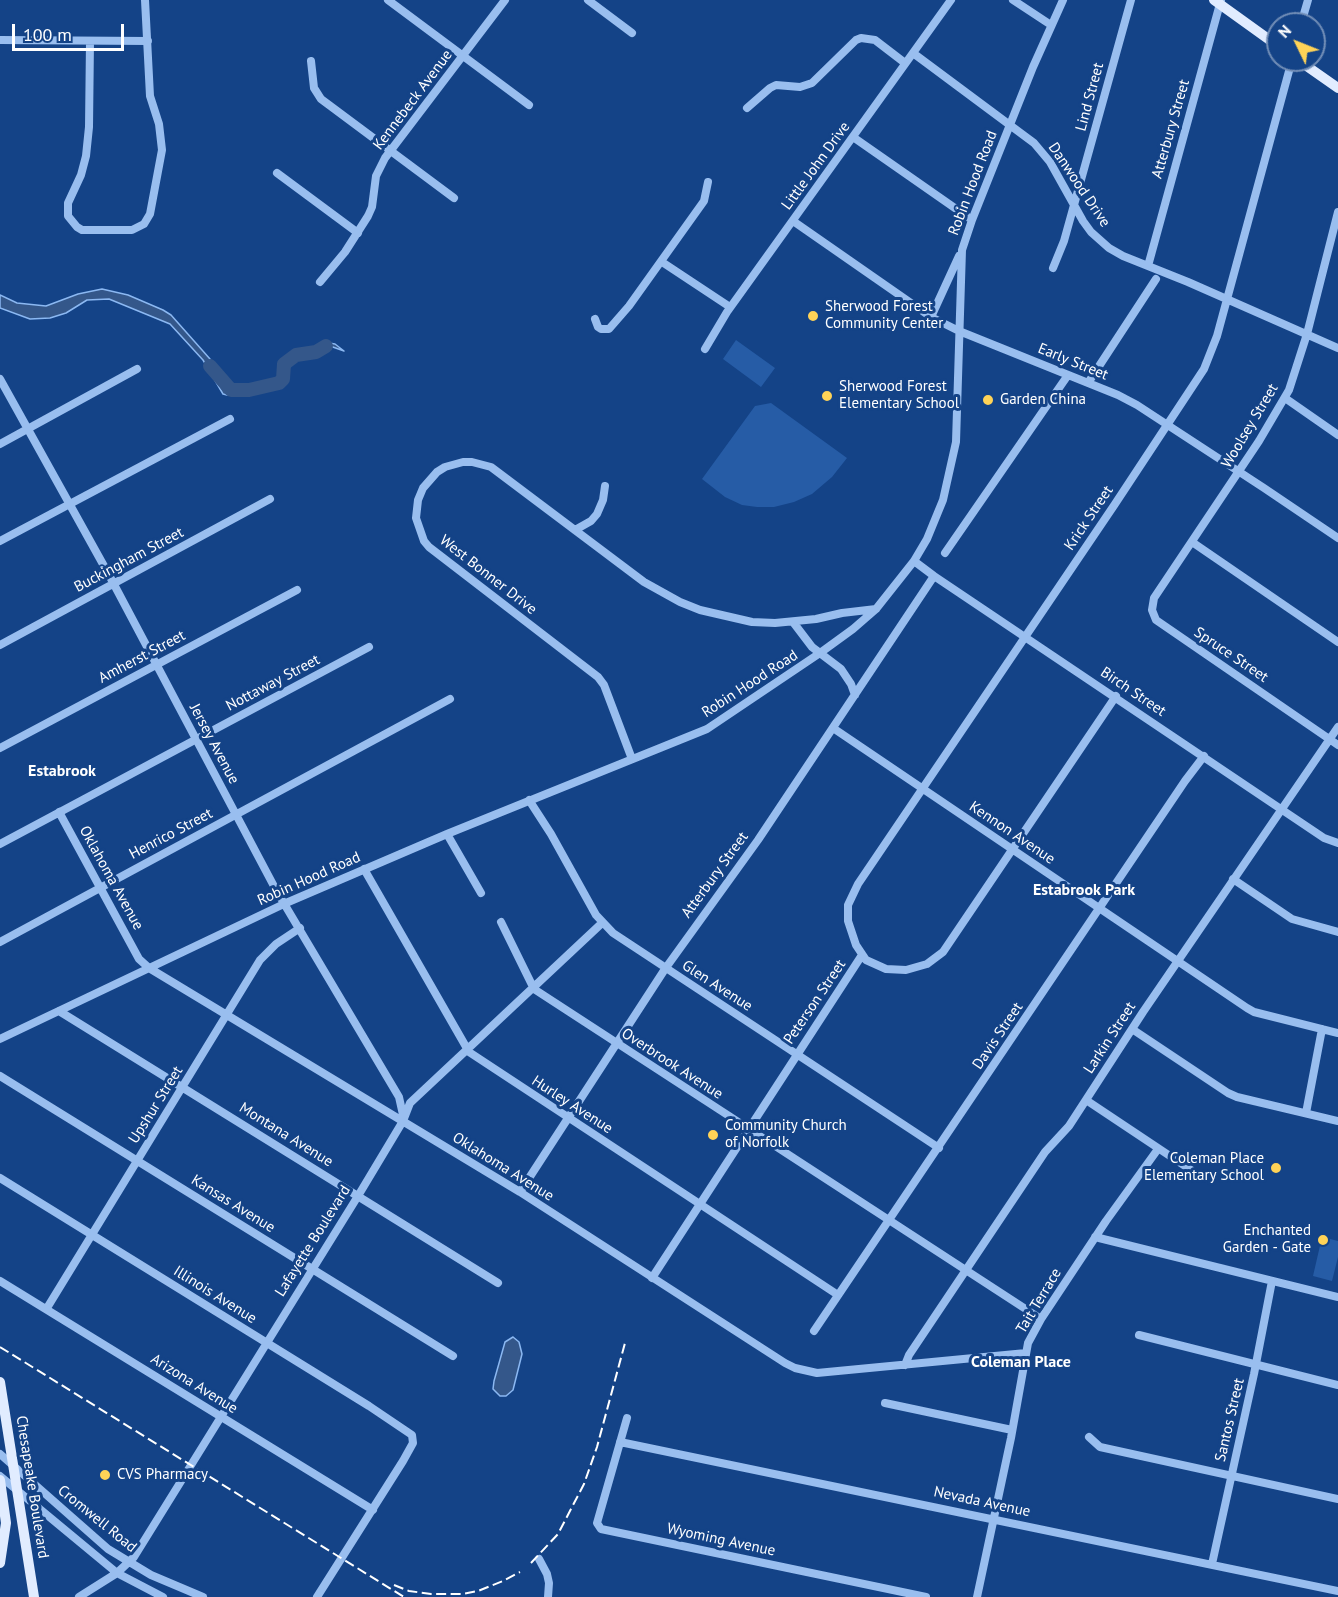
<!DOCTYPE html>
<style>
body{margin:0}
#map{position:relative;width:1338px;height:1597px;overflow:hidden;background:#144387;font-family:"PT Sans",sans-serif}
canvas{display:block}
.north{position:absolute;left:1266px;top:12px;width:60px;height:60px;box-sizing:border-box;background:#144387;border:2px solid #728eb7;border-radius:50%;rotate:313deg;font-size:16px;font-weight:700;line-height:24px;text-align:center;color:#fff}
.north::after{content:'';display:block;margin:auto;width:21px;height:27px;background:#ffd357;clip-path:polygon(50% 0,100% 100%,50% 72%,0 100%)}
.scale{position:absolute;left:12px;top:24px;width:112px;height:27px;box-sizing:border-box;border:3px solid #fff;border-top:0;padding-left:8px;font-size:18px;line-height:21px;white-space:nowrap;color:#fff;-webkit-text-stroke:4px #144387;paint-order:stroke}
</style>
<div id="map">
<canvas width="1338" height="1597"></canvas>
<div class="north">N</div>
<div class="scale">100 m</div>
</div>
<script>
const context = document.querySelector('canvas').getContext('2d');
context.lineJoin = 'round';
function paint(path, color) { context.fillStyle = color; context.fill(path, 'evenodd'); }
const shape = rows => new Path2D(rows.map(r => 'M' + r).join(''));
function strokePath(path, color, width, dash) { context.strokeStyle = color; context.lineWidth = width; context.lineCap = dash ? 'butt' : 'round'; context.setLineDash(dash || []); context.stroke(path); }
function write(font, color, halo, rows, align = 'center') {
  context.font = font + ' "PT Sans",sans-serif'; context.lineWidth = 6; context.setLineDash([]); context.textBaseline = 'middle'; context.strokeStyle = halo; context.fillStyle = color; for (const [text, x, y, turn = 0] of rows) {
    context.save(); context.translate(x, y); context.rotate((+turn || 0) * Math.PI / 180); context.textAlign = isNaN(turn) ? turn : align; if (halo) context.strokeText(text, 0, 0); context.fillText(text, 0, 0); context.restore();
  }
}
const green = shape([
 [736,340,775,368,761,387,723,359],
 [771,403,847,458,832,477,812,494,794,502,774,507,757,507,742,505,725,497,702,479,755,406],
 [1322,1237,1338,1241,1338,1257,1332,1281,1313,1276]
]);
const water = shape([
 [102,289,128,295,163,310,171,315,210,359,224,384,239,393,282,378,283,380,287,374,286,361,295,353,329,343,335,344,344,351,330,346,299,356,290,363,288,379,283,382,270,388,242,395,227,395,223,394,203,360,170,324,109,299,87,300,66,313,50,318,30,319,0,308,0,295,17,303,46,306,78,294,102,289],
 [513,1337,519,1342,522,1354,513,1390,506,1396,500,1396,493,1389,494,1381,505,1342,513,1337]
]);
const river = shape([
 [210,366,231,390,249,390,279,383,283,379,284,364,296,355,316,352,326,346]
]);
const minor = shape([
 [388,0,529,105],
 [588,0,632,33],
 [1013,0,1051,25],
 [1301,24,1308,0],
 [0,40,148,41],
 [90,41,89,127,86,156,81,175,68,203,68,216,77,227,82,230,132,230,144,224,150,214,162,150,159,124,150,96,145,0],
 [913,53,1034,143,1050,162,1083,221,1091,232,1109,248,1123,256,1188,282,1338,348],
 [311,61,314,88,321,99,454,198],
 [747,108,770,88,776,85,800,87,812,83,856,40,861,38,875,40,905,63],
 [853,137,972,220],
 [277,173,358,233],
 [1338,212,1307,334,1289,390,1259,441,1154,598,1152,610,1156,620,1338,745],
 [793,221,931,317,959,331,1118,395,1137,405,1264,488,1338,538],
 [662,262,730,307],
 [1148,266,1221,0],
 [1053,268,1064,241,1131,0],
 [320,282,345,252,368,216,372,207,376,176,385,158,505,0],
 [931,317,959,256],
 [595,319,598,327,601,329,609,329,629,306,704,201,708,182],
 [705,349,727,312,951,0],
 [0,379,109,575,276,890,399,1097,403,1115],
 [1088,383,1156,279],
 [1285,398,1338,435],
 [0,444,137,369],
 [575,530,591,521,597,514,603,500,605,486],
 [0,541,230,419],
 [1192,542,1338,642],
 [945,553,1068,375],
 [914,561,934,576,1324,838,1338,843],
 [793,622,812,647,841,669,851,684,855,695],
 [0,645,270,499],
 [1116,696,943,952,927,964,906,970,886,969,866,960,856,945,848,921,848,905,858,884,1115,504,1204,369,1217,336,1292,60],
 [833,728,1247,1008,1254,1012,1338,1033],
 [0,748,297,590],
 [632,759,604,685,598,677,429,547,424,541,416,518,418,500,423,488,437,472,445,467,463,462,472,462,491,467,644,582,680,602,700,610,752,622,775,623,816,619,842,613,876,609],
 [529,800,551,834,596,915,613,933,939,1148],
 [59,812,139,959,149,968,520,1192,785,1363,795,1368,817,1373,1026,1353],
 [447,834,481,893],
 [0,844,369,647],
 [364,869,469,1052,838,1295],
 [1233,879,1292,919,1338,932],
 [501,922,534,989,1041,1319],
 [0,942,450,699],
 [59,1011,498,1283],
 [1132,1029,1228,1093,1237,1097,1338,1121],
 [0,1039,286,903,447,834,707,729,820,653,853,629,876,609,914,561,927,539,943,500,956,442,962,250,972,220,1033,67,1063,0],
 [0,1076,453,1356],
 [1086,1100,1194,1172],
 [1306,1113,1322,1029],
 [0,1178,369,1406,412,1435,413,1443,403,1461,317,1597],
 [520,1192,665,969,758,840,934,576],
 [1095,1237,1338,1297],
 [652,1278,862,955],
 [0,1281,373,1510],
 [47,1308,260,960,276,944,300,928],
 [814,1331,1185,781,1204,756],
 [1139,1335,1338,1385],
 [905,1365,909,1355,1045,1152,1069,1126,1143,1012,1338,727],
 [885,1403,1012,1430],
 [627,1418,597,1523,601,1529,926,1597],
 [1089,1437,1100,1447,1338,1499],
 [620,1442,1338,1591],
 [0,1454,108,1549,151,1575,203,1597],
 [0,1476,117,1573,163,1597],
 [539,1559,547,1574,549,1583,548,1597],
 [1212,1564,1254,1374,1272,1281],
 [79,1597,117,1573,134,1557,358,1196,403,1121,410,1103,602,923],
 [977,1597,1011,1438,1028,1343,1041,1319,1106,1221,1158,1149]
]);
const major = shape([
 [1214,0,1278,46],
 [1298,60,1338,88],
 [0,1382,34,1597],
 [0,1480,6,1523,0,1563]
]);
const rail = shape([
 [0,1347,404,1597],
 [531,1563,558,1534,584,1484,597,1447,625,1343],
 [394,1585,409,1591,431,1594,462,1594,478,1591,503,1581,520,1572]
]);
const markers = [
 [813,316,6,"#ffd357"],
 [827,396,6,"#ffd357"],
 [988,400,6,"#ffd357"],
 [713,1135,6,"#ffd357"],
 [1276,1168,6,"#ffd357"],
 [1323,1240,6,"#ffd357"],
 [105,1475,6,"#ffd357"]
];
const streetNames = [
 ["Lind Street",1090,97,-75],
 ["Kennebeck Avenue",413,100,-53],
 ["Atterbury Street",1171,129,-74],
 ["Little John Drive",816,166,-54],
 ["Robin Hood Road",973,183,-69],
 ["Danwood Drive",1079,185,56],
 ["Early Street",1073,362,22],
 ["Woolsey Street",1250,426,-59],
 ["Krick Street",1089,518,-56],
 ["Buckingham Street",129,560,-28],
 ["West Bonner Drive",488,575,38],
 ["Spruce Street",1231,655,34],
 ["Amherst Street",142,657,-28],
 ["Nottaway Street",273,683,-28],
 ["Robin Hood Road",750,684,-33],
 ["Birch Street",1133,692,34],
 ["Jersey Avenue",214,744,62],
 ["Kennon Avenue",1012,833,34],
 ["Henrico Street",171,834,-28],
 ["Atterbury Street",715,875,-54],
 ["Oklahoma Avenue",111,878,61],
 ["Robin Hood Road",309,879,-24],
 ["Glen Avenue",717,986,33],
 ["Peterson Street",815,1002,-56],
 ["Davis Street",998,1036,-56],
 ["Larkin Street",1110,1038,-57],
 ["Overbrook Avenue",672,1064,33],
 ["Upshur Street",156,1105,-58],
 ["Hurley Avenue",572,1105,33],
 ["Montana Avenue",286,1135,32],
 ["Oklahoma Avenue",503,1167,32],
 ["Kansas Avenue",233,1204,32],
 ["Lafayette Boulevard",313,1241,-58],
 ["Illinois Avenue",215,1295,32],
 ["Tait Terrace",1039,1301,-59],
 ["Arizona Avenue",194,1384,32],
 ["Santos Street",1230,1420,-77],
 ["Chesapeake Boulevard",32,1487,81],
 ["Nevada Avenue",982,1502,12],
 ["Cromwell Road",97,1519,39],
 ["Wyoming Avenue",721,1540,12]
];
const poiNames = [
 ["Sherwood Forest",825,307],
 ["Community Center",825,324],
 ["Sherwood Forest",839,387],
 ["Elementary School",839,404],
 ["Garden China",1000,400],
 ["Community Church",725,1126],
 ["of Norfolk",725,1143],
 ["Coleman Place",1264,1159,"right"],
 ["Elementary School",1264,1176,"right"],
 ["Enchanted",1311,1231,"right"],
 ["Garden - Gate",1311,1248,"right"],
 ["CVS Pharmacy",117,1475]
];
const neighbourhoodNames = [
 ["Estabrook",62,771],
 ["Estabrook Park",1084,890],
 ["Coleman Place",1021,1362]
];
paint(green, '#265ca6');
paint(water, '#34578a');
strokePath(water, '#8bb8f2', 1.5);
strokePath(river, '#34578a', 14);
strokePath(minor, '#99beef', 8);
strokePath(major, '#e1ecff', 10);
strokePath(rail, '#fff', 2, [10, 4.5]);
for (const [x, y, r, color] of markers) { const dot = new Path2D(); dot.arc(x, y, r, 0, 2 * Math.PI); context.fillStyle = color; context.fill(dot); strokePath(dot, '#144387', 2); }
write('15px', '#fff', '#144387', streetNames);
write('15px', '#fff', '#144387', poiNames, 'left');
write('bold 16px', '#fff', '#144387', neighbourhoodNames);
</script>
